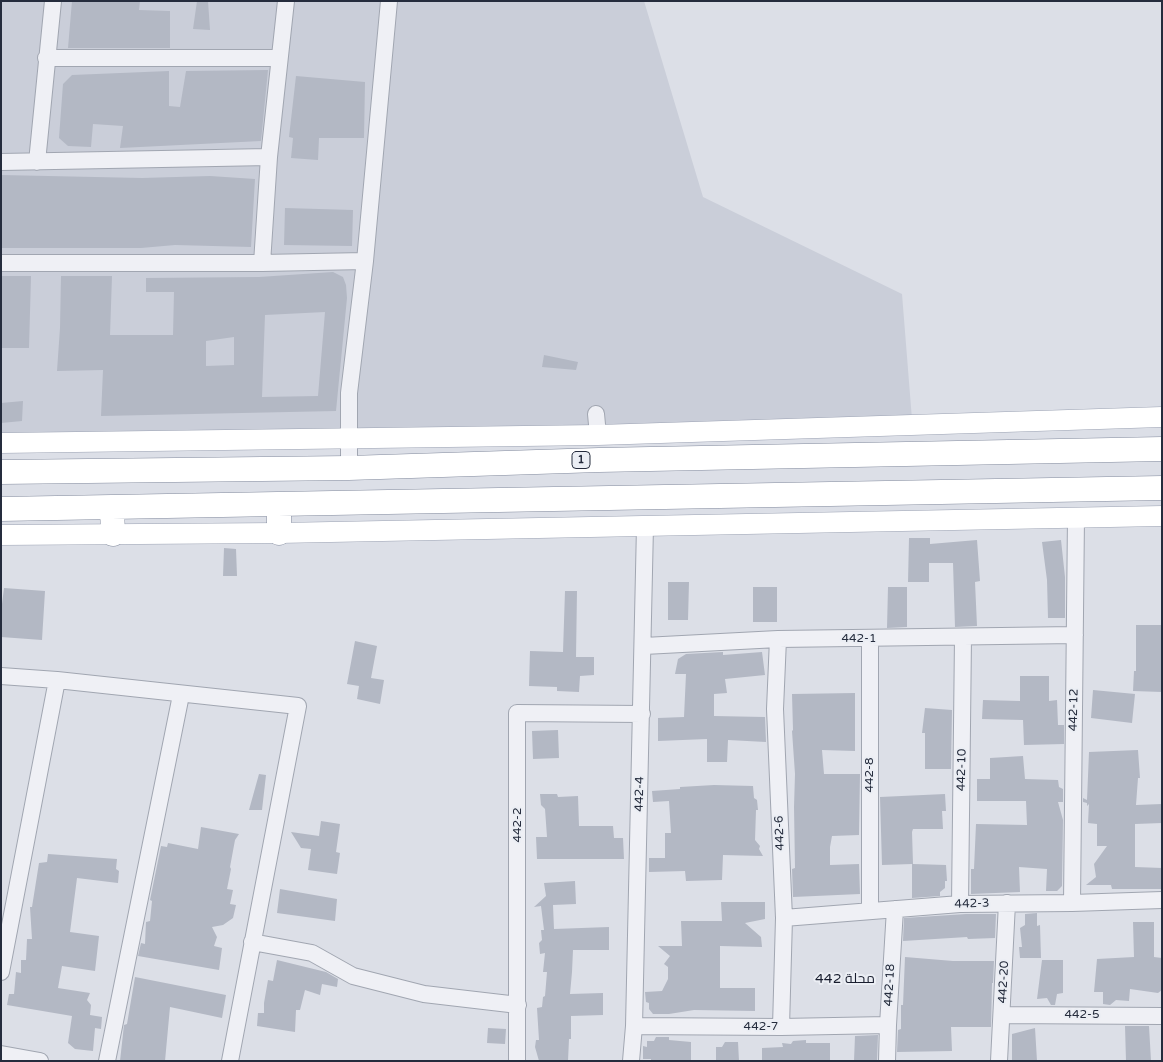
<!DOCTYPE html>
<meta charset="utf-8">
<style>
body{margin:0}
#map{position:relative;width:1163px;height:1062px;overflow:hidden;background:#dcdfe7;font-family:"Varela Round",sans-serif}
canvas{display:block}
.frame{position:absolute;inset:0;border:2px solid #252c3d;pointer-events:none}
</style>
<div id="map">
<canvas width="1163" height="1062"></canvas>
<div class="frame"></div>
</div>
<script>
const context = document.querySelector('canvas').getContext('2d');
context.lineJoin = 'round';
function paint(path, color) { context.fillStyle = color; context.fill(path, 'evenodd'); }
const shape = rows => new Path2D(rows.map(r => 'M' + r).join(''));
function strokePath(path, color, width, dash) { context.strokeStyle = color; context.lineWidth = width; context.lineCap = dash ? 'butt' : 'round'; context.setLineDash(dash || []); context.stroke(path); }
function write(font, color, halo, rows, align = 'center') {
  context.font = font + ' "Varela Round",Cairo,sans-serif'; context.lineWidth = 4; context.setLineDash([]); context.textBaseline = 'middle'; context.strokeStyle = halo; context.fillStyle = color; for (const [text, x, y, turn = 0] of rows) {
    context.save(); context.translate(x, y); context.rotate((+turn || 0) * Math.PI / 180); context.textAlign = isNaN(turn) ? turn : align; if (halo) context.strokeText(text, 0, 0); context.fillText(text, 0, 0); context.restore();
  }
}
const built = shape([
 [1,1,644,1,703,197,902,294,913,432,1,451]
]);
const building = shape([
 [72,1,140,1,139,10,170,11,170,48,68,48],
 [197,1,208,1,210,30,193,29],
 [268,70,261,141,120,148,123,126,93,124,91,147,68,146,59,138,63,84,72,75,169,71,169,106,180,107,186,71],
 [296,76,365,82,364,138,319,138,318,160,291,158,293,138,289,137],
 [1,175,142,178,210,176,255,179,251,247,175,245,141,248,1,248],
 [285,208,353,210,352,246,284,245],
 [333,272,343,277,346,285,347,298,336,411,101,416,103,370,57,371,60,328,61,276,112,276,110,335,173,335,174,292,146,292,146,278,259,277],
 [325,312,318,396,262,397,265,315],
 [234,337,234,365,206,366,206,341],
 [1,276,31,276,29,348,1,348],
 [544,355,578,362,576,370,542,367],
 [23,401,22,421,1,423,1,403],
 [909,538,930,538,930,544,977,540,980,581,975,582,977,626,955,627,953,563,929,563,929,582,908,582],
 [1061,540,1065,577,1065,618,1048,618,1047,580,1042,542],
 [224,548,236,549,237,576,223,576],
 [668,582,689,582,688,620,668,620],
 [753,587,777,587,777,622,753,622],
 [888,587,907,587,907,627,887,628],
 [4,588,45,591,42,640,1,637,1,612],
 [565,591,577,591,576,657,594,657,594,675,580,676,579,692,557,691,557,687,529,686,530,651,563,652],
 [1136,625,1162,625,1162,692,1133,691,1134,671,1136,671],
 [355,641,377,646,371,678,384,680,380,704,357,699,359,686,347,684],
 [723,652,723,655,762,652,765,675,725,679,727,693,714,694,714,716,765,717,766,742,728,740,727,762,707,762,707,739,658,741,658,718,684,717,686,674,675,674,678,659,686,654],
 [1020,676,1049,676,1049,701,1057,700,1058,725,1064,725,1064,744,1024,745,1023,720,982,719,983,700,1020,701],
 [1093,690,1135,694,1132,723,1091,718],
 [855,693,855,751,822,750,824,774,860,774,859,835,832,836,830,847,830,865,859,864,860,894,793,897,792,869,795,868,794,807,795,774,792,731,793,730,792,694],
 [925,708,952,710,951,769,925,769,925,733,922,733],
 [558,730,559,758,533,759,532,731],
 [1138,750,1140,778,1138,778,1136,805,1162,804,1162,823,1135,824,1135,867,1162,868,1162,889,1112,889,1111,885,1086,885,1096,877,1094,864,1107,846,1097,846,1097,824,1088,823,1089,804,1087,806,1087,803,1083,802,1083,798,1087,800,1089,752],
 [1023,756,1025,779,1058,780,1059,787,1063,789,1063,802,1058,802,1063,820,1062,886,1057,891,1046,891,1047,869,1019,867,1020,892,971,894,971,869,974,869,976,824,1027,825,1026,801,977,801,977,779,990,779,990,758],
 [259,774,266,775,262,810,249,810],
 [714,785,753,786,754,798,757,800,758,810,756,810,755,840,760,846,759,849,763,856,723,855,722,880,686,881,685,871,649,872,649,858,665,858,665,833,671,833,669,801,653,802,652,791,680,789,680,787],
 [540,794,557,794,558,797,578,796,579,826,613,826,614,838,623,838,624,859,537,859,536,837,547,837,545,809,541,805],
 [945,794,946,811,942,811,943,829,913,829,912,832,913,864,946,865,947,881,945,881,945,888,940,892,940,896,912,898,912,864,882,865,880,797],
 [321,821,340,824,336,852,340,853,337,874,308,870,311,849,301,848,291,832,319,836],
 [201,827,239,834,235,840,230,867,231,869,227,889,233,890,230,904,236,905,233,918,223,925,212,927,217,937,214,946,222,948,219,970,138,956,141,943,145,944,146,922,150,921,152,901,150,900,161,846,167,847,168,843,198,849],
 [48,854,117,859,116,869,119,871,118,883,77,878,70,932,99,936,95,971,62,966,58,988,90,993,87,1000,91,1005,90,1015,102,1017,101,1029,95,1028,93,1051,75,1049,68,1043,72,1016,7,1005,9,994,14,994,16,972,21,973,21,960,26,960,27,939,32,939,30,907,32,907,39,863,47,862],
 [575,881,576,904,553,905,554,929,609,927,609,950,573,950,572,972,570,994,603,993,603,1015,571,1016,571,1039,569,1039,568,1061,539,1061,535,1047,536,1040,539,1040,537,1008,542,1007,543,997,545,996,547,972,543,972,545,953,540,954,539,943,542,940,541,930,544,930,541,906,534,907,546,896,544,883],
 [280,889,337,899,335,921,277,913],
 [721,902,765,902,765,919,745,923,761,937,762,947,720,946,720,988,755,988,755,1011,694,1010,669,1014,653,1014,649,1009,649,1003,646,1002,645,992,662,991,668,979,668,967,664,964,670,956,658,946,682,946,681,921,722,921],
 [1037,913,1037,926,1040,925,1041,958,1020,958,1019,947,1022,947,1020,928,1025,925,1025,914],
 [966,914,996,914,995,938,968,939,967,937,903,941,904,918],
 [1133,922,1154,922,1154,957,1162,958,1162,990,1158,993,1130,989,1129,1001,1116,1000,1110,1005,1103,1004,1103,992,1094,992,1097,959,1134,957],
 [905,957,953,961,994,961,993,983,992,983,991,1027,951,1027,952,1051,897,1052,898,1030,901,1029,901,1005,903,1005],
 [277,960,326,972,338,979,337,987,322,984,320,995,305,990,300,1010,296,1010,295,1032,257,1026,258,1013,264,1013,264,1003,268,980,273,981],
 [1042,960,1063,960,1063,993,1057,994,1055,1005,1051,1005,1047,998,1037,999],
 [135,977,226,995,222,1018,170,1007,165,1061,120,1061,124,1025,127,1024],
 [1125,1026,1149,1026,1151,1061,1126,1061],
 [488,1028,506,1029,505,1044,487,1043],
 [1035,1028,1037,1061,1012,1061,1012,1034],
 [878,1035,877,1061,854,1061,855,1036],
 [656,1037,669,1037,669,1040,691,1042,691,1061,651,1061,651,1059,643,1059,643,1046,647,1047,647,1041,654,1041],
 [806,1040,806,1043,830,1043,830,1061,762,1061,762,1048,783,1047,782,1043,791,1044,793,1041],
 [725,1042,738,1042,739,1061,716,1061,716,1047,722,1047]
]);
const minor = shape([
 [46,58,279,58],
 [1,162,269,157],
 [37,162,53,1],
 [1,263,262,263,365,261],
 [262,263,269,157,286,1],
 [596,414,598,435],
 [349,468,349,393,365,261,389,1],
 [778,639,775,709,784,918,781,1027],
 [644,646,778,639,1075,635],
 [1,676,57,680,298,706,230,1061],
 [1072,903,1076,517],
 [960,904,963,637],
 [870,911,870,639],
 [784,918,960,904,1072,903,1162,900],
 [252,942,312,953,353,976,424,994,518,1005],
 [1,972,57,680],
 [1002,1015,1162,1016],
 [634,1026,781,1027,888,1025],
 [1,1054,40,1061],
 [107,1061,181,695],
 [517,1061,517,713,642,714],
 [631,1061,634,1026,645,526],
 [887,1061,888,1025,895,909],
 [999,1061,1007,903]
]);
const major = shape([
 [1,443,598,435,1162,417],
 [1,535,279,533,1162,516]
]);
const highway = shape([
 [1,472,349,468,599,460,1162,449],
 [112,508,113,534],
 [1,509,1162,488],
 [279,533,279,505]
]);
const shields = [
 [581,460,18]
];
const shieldNames = [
 ["1",581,460]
];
const streetNames = [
 ["442-1",859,639],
 ["442-12",1074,710,-89],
 ["442-10",962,770,-89],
 ["442-8",870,775,-90],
 ["442-4",640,794,-89],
 ["442-2",518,825,-90],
 ["442-6",780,833,-92],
 ["442-3",972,904,-2],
 ["442-20",1004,982,-87],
 ["442-18",890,985,-87],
 ["442-5",1082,1015],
 ["442-7",761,1027]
];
const neighbourhoodNames = [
 ["محلة 442",845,979]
];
paint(built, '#caced9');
paint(building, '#b3b8c4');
strokePath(minor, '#a1a6b1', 18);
strokePath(major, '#9ba2b3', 21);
strokePath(highway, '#838b9e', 25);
strokePath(minor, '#eff0f5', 16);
strokePath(major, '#fff', 20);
strokePath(highway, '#fff', 24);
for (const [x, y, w] of shields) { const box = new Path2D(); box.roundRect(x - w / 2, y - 8.5, w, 17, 4); context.fillStyle = '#ebeef4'; context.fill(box); strokePath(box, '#252c3d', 1); }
write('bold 11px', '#252c3d', null, shieldNames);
write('12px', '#252c3d', '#ebeef4', streetNames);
write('14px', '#181d2e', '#ebeef4', neighbourhoodNames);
</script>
